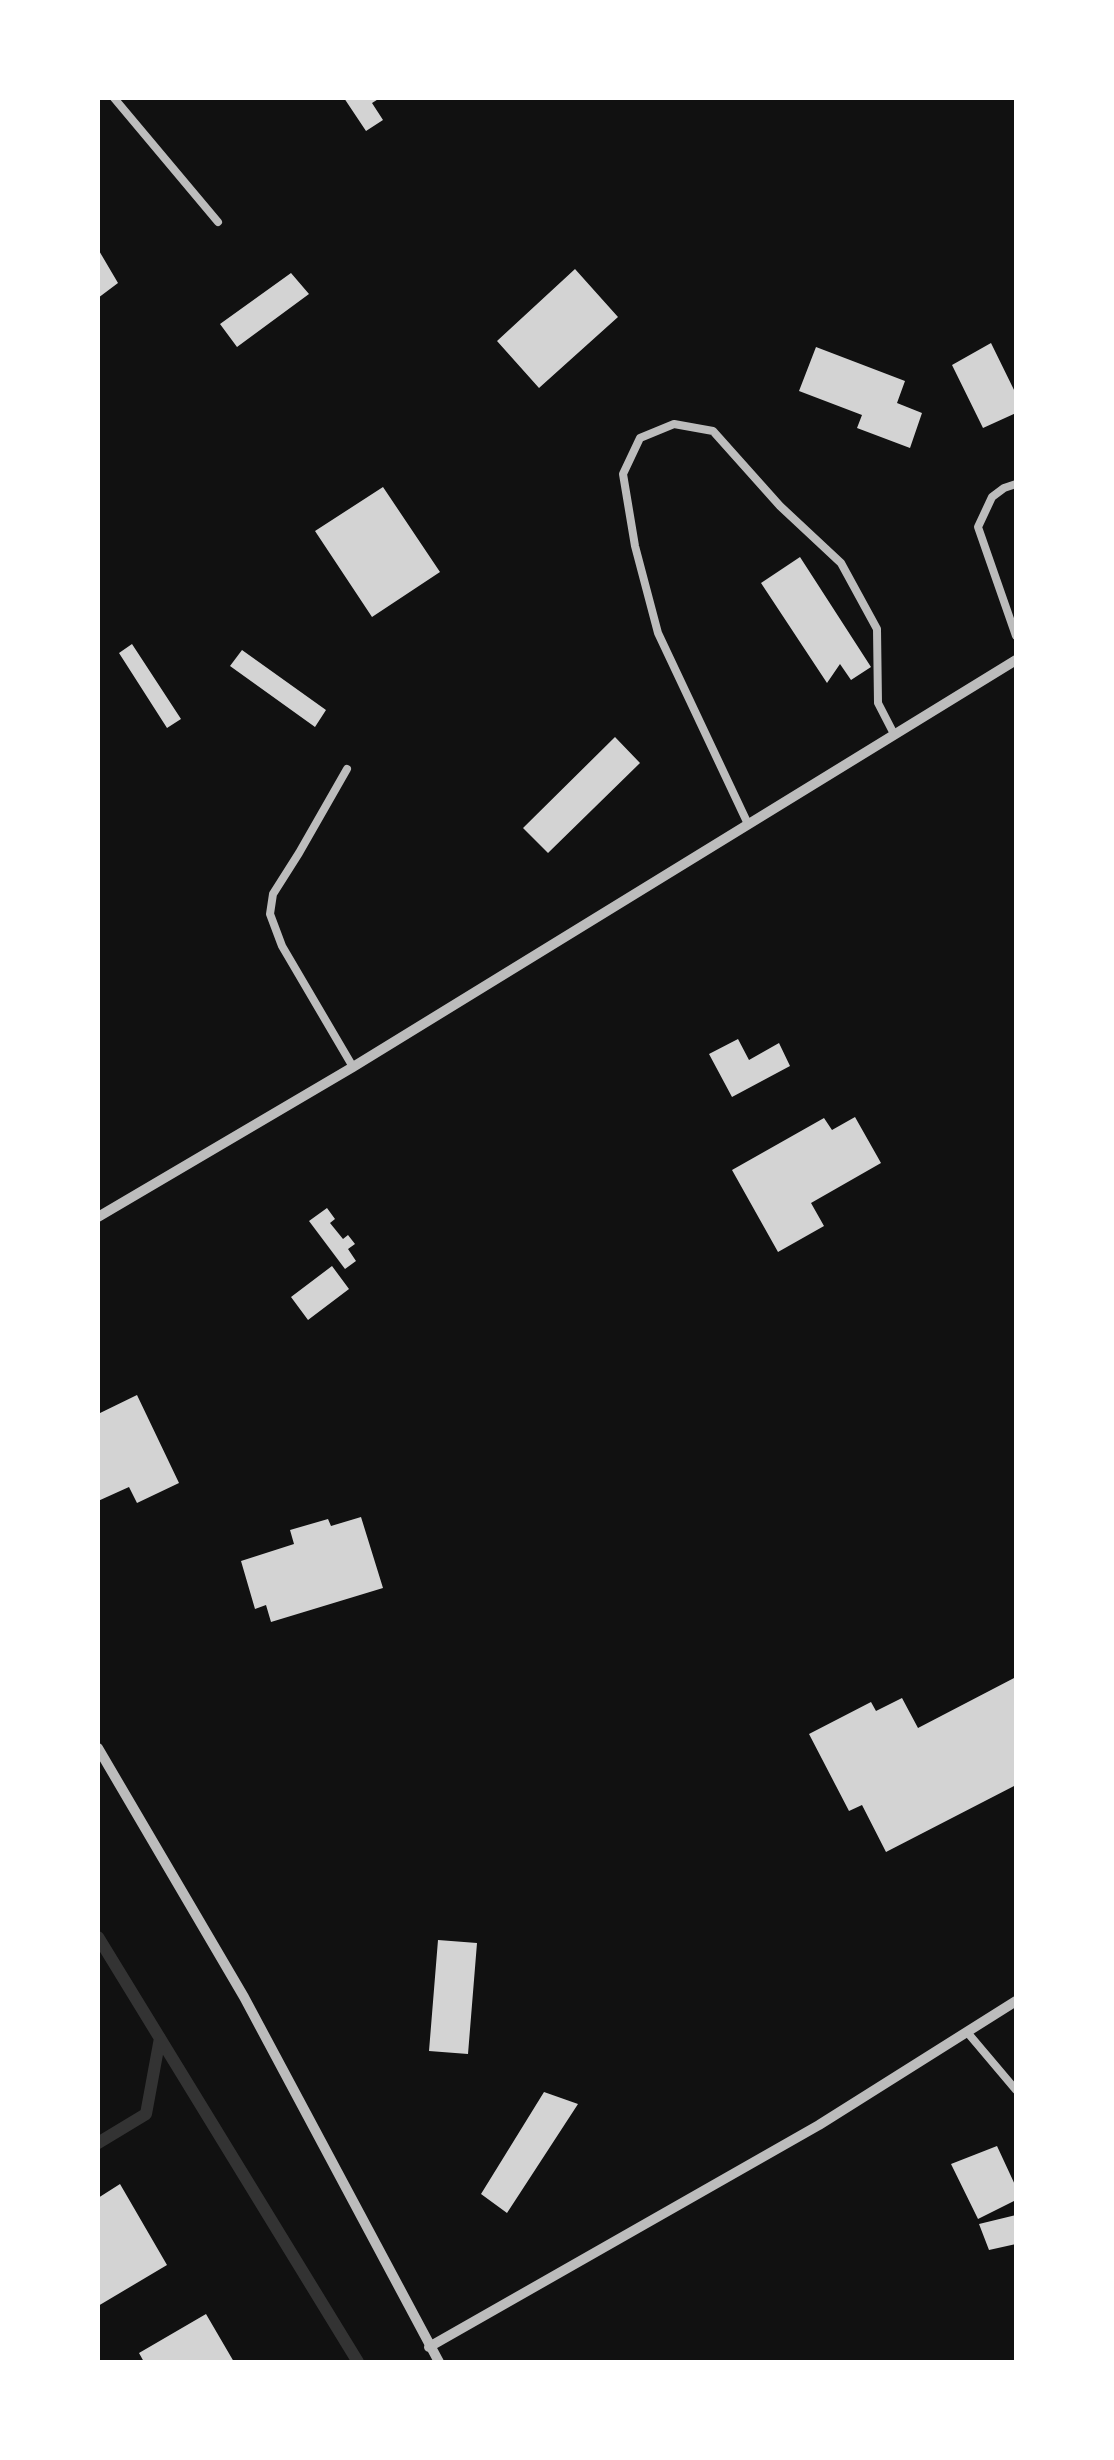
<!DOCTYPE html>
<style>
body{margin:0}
#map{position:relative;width:1114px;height:2460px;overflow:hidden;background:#111;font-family:Overpass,sans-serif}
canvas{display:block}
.frame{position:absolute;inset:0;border:100px solid #fff;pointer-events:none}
</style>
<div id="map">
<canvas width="1114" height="2460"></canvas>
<div class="frame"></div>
</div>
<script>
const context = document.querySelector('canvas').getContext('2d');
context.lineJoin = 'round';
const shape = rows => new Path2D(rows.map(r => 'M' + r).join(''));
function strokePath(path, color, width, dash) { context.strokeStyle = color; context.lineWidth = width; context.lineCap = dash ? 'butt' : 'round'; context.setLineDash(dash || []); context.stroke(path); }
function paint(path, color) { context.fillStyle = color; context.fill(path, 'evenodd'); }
const stream = shape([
 [98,1937,358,2362],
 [98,2143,146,2114,160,2038]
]);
const building = shape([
 [344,98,380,98,372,103,383,120,366,131],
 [98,249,118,283,98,298],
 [575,269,618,317,539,388,497,341],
 [291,273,309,294,237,347,220,324],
 [991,343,1016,394,1016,413,983,428,952,365],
 [816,347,905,381,897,403,922,413,910,448,857,428,862,415,799,391],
 [383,487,440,572,372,617,315,531],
 [800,557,871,667,851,680,840,664,827,683,761,583],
 [132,644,181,719,167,728,119,653],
 [242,650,326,710,315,727,230,666],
 [615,737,640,763,548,853,523,828],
 [738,1039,749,1060,779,1043,790,1066,732,1097,709,1054],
 [855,1117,881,1163,811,1203,824,1226,778,1252,732,1170,824,1118,832,1130],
 [327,1208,335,1219,330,1223,343,1239,348,1235,355,1244,348,1249,356,1261,345,1269,309,1221],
 [332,1266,349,1289,308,1320,291,1297],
 [137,1395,179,1483,137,1503,129,1487,98,1501,98,1414],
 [361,1517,383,1588,271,1622,266,1605,255,1609,241,1561,294,1544,290,1530,328,1519,331,1526],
 [1016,1677,1016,1785,886,1852,862,1805,849,1811,809,1734,871,1702,876,1711,902,1698,918,1728],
 [438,1940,477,1943,468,2054,429,2051],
 [544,2092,578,2104,507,2213,481,2194],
 [997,2146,1016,2187,1016,2200,978,2219,951,2164],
 [120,2184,167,2265,98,2306,98,2198],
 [1016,2215,1016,2244,989,2250,979,2224],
 [206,2314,234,2362,144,2362,139,2353]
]);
const service = shape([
 [114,98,218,222],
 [1016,484,1004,488,992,497,978,527,1016,636],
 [347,769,299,853,273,894,270,914,282,946,353,1067],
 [748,824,658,633,635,546,623,474,640,438,674,424,713,431,780,506,841,563,877,629,878,703,894,734],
 [967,2032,1016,2090]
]);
const minor = shape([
 [98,1217,353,1067,1016,660],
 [98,1748,244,1997,439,2362],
 [429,2347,819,2125,1016,2001]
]);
strokePath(stream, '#333', 12);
paint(building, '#d3d3d3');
strokePath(service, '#bcbcbc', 8);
strokePath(minor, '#bcbcbc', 10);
</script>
